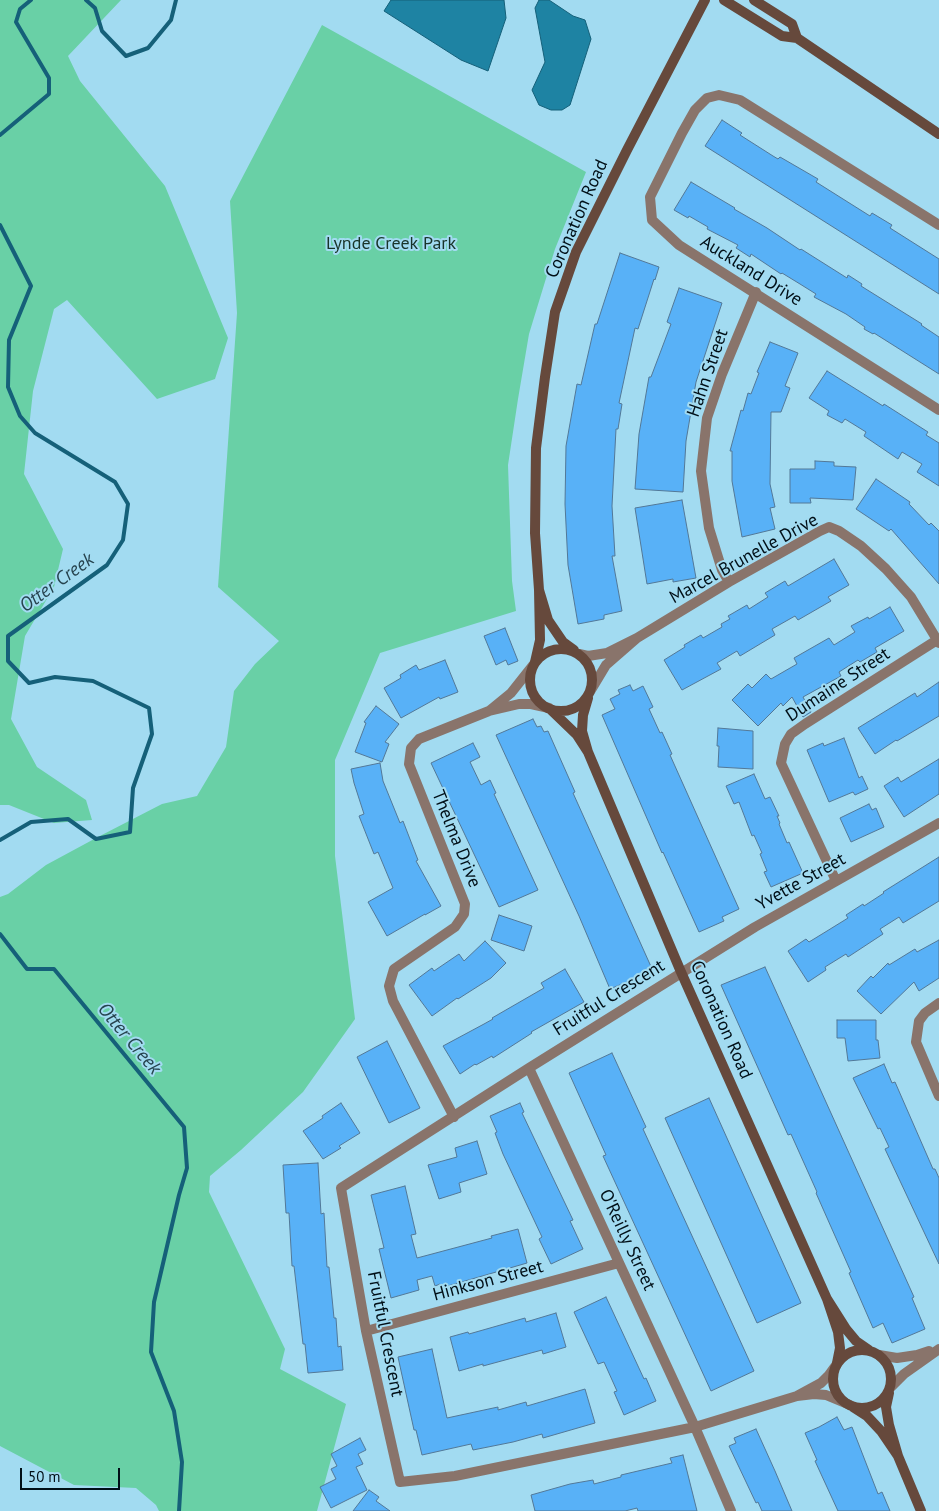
<!DOCTYPE html>
<style>
body{margin:0}
#map{position:relative;width:939px;height:1511px;overflow:hidden;background:#a2dbf1;font-family:"PT Sans",sans-serif}
canvas{display:block}
.scale{position:absolute;left:20px;top:1468px;width:100px;height:22px;box-sizing:border-box;border:2px solid #000f17;border-top:0;padding-left:6px;font-size:15px;line-height:18px;white-space:nowrap;color:#000f17;-webkit-text-stroke:4px #a2dbf1;paint-order:stroke}
</style>
<div id="map">
<canvas width="939" height="1511"></canvas>
<div class="scale">50 m</div>
</div>
<script>
const context = document.querySelector('canvas').getContext('2d');
context.lineJoin = 'round';
function paint(path, color) { context.fillStyle = color; context.fill(path, 'evenodd'); }
const shape = rows => new Path2D(rows.map(r => 'M' + r).join(''));
function strokePath(path, color, width, dash) { context.strokeStyle = color; context.lineWidth = width; context.lineCap = dash ? 'butt' : 'round'; context.setLineDash(dash || []); context.stroke(path); }
function write(font, color, halo, rows, align = 'center') {
  context.font = font + ' "PT Sans",sans-serif'; context.lineWidth = 4; context.setLineDash([]); context.textBaseline = 'middle'; context.strokeStyle = halo; context.fillStyle = color; for (const [text, x, y, turn = 0] of rows) {
    context.save(); context.translate(x, y); context.rotate((+turn || 0) * Math.PI / 180); context.textAlign = isNaN(turn) ? turn : align; if (halo) context.strokeText(text, 0, 0); context.fillText(text, 0, 0); context.restore();
  }
}
const green = shape([
 [0,0,121,0,68,56,80,81,165,186,228,338,215,379,157,399,67,300,54,309,33,391,24,474,63,549,54,587,25,636,11,719,37,767,86,800,92,820,54,823,9,805,0,805],
 [322,25,586,172,555,249,529,334,518,399,508,465,512,581,516,611,380,653,335,760,335,856,355,1019,303,1092,241,1150,210,1176,209,1192,285,1349,280,1369,346,1404,317,1511,159,1511,156,1505,136,1488,74,1485,0,1446,0,897,8,894,46,865,96,838,162,804,197,796,226,747,234,691,255,664,279,641,218,587,237,313,230,201]
]);
const water = shape([
 [391,0,504,0,506,18,488,71,461,60,384,11,391,0],
 [539,0,549,0,573,16,585,20,591,39,570,105,562,110,551,110,539,105,532,90,545,62,535,8,539,0]
]);
const stream = shape([
 [86,0,95,8,102,31,126,56,148,48,171,20,176,0],
 [0,135,49,94,49,78,16,22,20,9,31,0],
 [0,225,31,286,9,340,8,387,20,416,35,433,115,482,128,504,123,540,107,565,8,636,8,661,29,683,55,677,93,681,149,708,152,734,133,788,130,832,96,839,68,819,31,822,0,840],
 [0,934,27,969,54,969,184,1127,187,1168,179,1195,154,1302,151,1352,174,1411,182,1462,179,1511]
]);
const building = shape([
 [722,120,742,133,740,135,773,156,778,159,780,157,818,179,816,182,870,216,872,213,892,225,890,228,939,259,939,294,705,146,722,120],
 [691,182,735,208,734,209,767,228,800,250,801,249,847,278,848,275,862,284,861,286,922,324,921,325,939,337,939,374,874,333,873,334,864,329,865,327,846,314,814,297,816,294,800,284,782,273,781,274,751,254,750,257,736,248,738,245,707,229,708,227,689,216,688,218,674,210,691,182],
 [620,253,659,267,655,280,654,279,638,329,635,328,619,403,622,404,618,429,616,429,612,506,615,556,612,556,622,611,604,615,604,619,578,624,568,565,565,504,566,446,577,384,581,385,595,324,597,324,620,253],
 [679,288,722,303,696,382,686,441,683,492,635,489,639,434,649,377,651,377,671,324,667,322,679,288],
 [770,342,798,353,785,386,790,388,781,412,771,412,770,484,775,507,770,508,775,529,742,537,732,481,732,451,730,451,741,410,743,411,748,393,751,394,759,373,757,372,770,342],
 [827,371,883,406,884,404,928,432,926,435,939,443,939,486,917,472,922,464,902,452,898,459,864,436,866,432,845,419,842,423,827,415,829,411,809,398,827,371],
 [815,461,834,462,834,466,856,467,853,500,810,498,811,503,790,503,790,469,815,469,815,461],
 [876,479,910,502,909,504,929,525,931,523,939,531,939,584,891,529,889,531,856,509,876,479],
 [682,500,696,578,673,582,673,579,647,584,635,508,682,500],
 [834,559,849,585,828,597,831,601,798,620,795,616,772,629,775,635,740,656,737,651,717,663,721,669,682,690,664,660,685,647,684,645,701,635,703,638,722,627,721,624,730,619,728,616,747,605,749,609,768,597,765,593,785,581,788,586,834,559],
 [890,607,904,631,875,648,877,652,860,662,858,660,839,672,841,676,803,697,811,712,803,717,792,697,783,706,781,703,758,726,732,700,748,684,752,688,766,674,771,679,797,664,794,658,829,638,834,645,855,632,851,626,868,617,869,619,890,607],
 [505,628,518,661,508,665,506,660,496,665,484,636,505,628],
 [445,660,458,692,440,699,439,697,401,718,384,688,401,678,400,675,416,665,419,670,445,660],
 [939,682,939,716,897,741,896,740,875,754,858,728,915,693,917,697,939,682],
 [630,685,633,691,643,686,653,707,649,709,660,733,662,732,672,754,670,755,739,909,722,917,724,921,699,932,663,852,662,853,602,715,615,709,610,699,620,694,618,690,630,685],
 [376,706,399,724,385,742,389,744,382,762,355,752,366,723,364,722,376,706],
 [533,719,537,727,541,726,544,732,548,731,575,792,573,793,653,971,610,989,579,916,496,735,533,719],
 [718,728,753,731,753,769,718,767,719,746,717,746,718,728],
 [844,738,859,778,862,776,868,789,855,795,853,792,829,802,807,750,823,743,824,746,844,738],
 [473,743,480,757,470,762,481,785,490,780,496,793,494,794,538,890,499,907,431,763,473,743],
 [939,759,939,794,904,817,884,786,898,777,901,782,939,759],
 [380,763,383,781,400,823,403,821,418,860,416,861,441,906,425,915,425,914,387,936,368,902,393,888,378,852,374,854,359,816,364,814,354,783,351,769,380,763],
 [754,774,765,799,770,797,779,816,777,816,780,823,779,824,787,843,789,842,803,873,771,887,764,872,767,871,760,854,762,853,754,835,752,836,739,802,734,804,726,786,754,774],
 [869,804,872,810,876,808,884,827,851,842,840,818,869,804],
 [939,857,939,901,903,923,899,917,880,929,883,934,848,957,846,954,825,967,826,970,808,982,788,951,806,939,809,942,827,931,848,918,846,915,863,904,864,906,884,893,883,892,939,857],
 [499,915,532,926,524,951,491,940,499,915],
 [939,940,939,978,919,991,914,982,881,1014,857,991,871,976,873,978,888,963,889,965,915,949,917,952,939,940],
 [485,941,506,963,491,978,458,999,457,998,432,1016,409,985,432,968,434,971,459,954,464,961,485,941],
 [765,967,914,1297,912,1298,925,1329,892,1343,883,1323,873,1328,849,1273,851,1272,816,1193,817,1192,791,1134,788,1135,721,985,765,967],
 [565,969,584,1002,531,1032,532,1033,493,1058,492,1056,476,1065,475,1064,460,1074,443,1046,484,1024,493,1019,492,1018,544,988,541,983,565,969],
 [837,1020,876,1020,876,1040,878,1040,880,1058,848,1061,845,1038,837,1038,837,1020],
 [387,1041,420,1108,389,1123,357,1057,387,1041],
 [612,1053,646,1127,643,1129,754,1371,711,1391,603,1156,606,1155,569,1073,612,1053],
 [884,1064,892,1083,895,1082,933,1169,935,1169,939,1178,939,1264,885,1149,889,1147,880,1128,878,1129,853,1078,884,1064],
 [709,1098,801,1303,757,1323,665,1118,709,1098],
 [341,1103,360,1133,339,1146,341,1148,323,1159,303,1131,323,1118,322,1116,341,1103],
 [520,1103,524,1112,522,1113,573,1220,570,1221,583,1249,551,1264,539,1239,542,1237,503,1154,495,1133,497,1132,490,1116,520,1103],
 [477,1141,487,1174,459,1183,461,1192,439,1199,428,1165,457,1157,455,1148,477,1141],
 [318,1163,321,1214,324,1213,327,1267,329,1267,334,1318,336,1318,338,1347,341,1346,343,1370,308,1373,305,1344,303,1344,294,1266,292,1266,289,1213,286,1213,283,1165,318,1163],
 [405,1186,416,1234,411,1235,417,1258,492,1238,491,1236,518,1229,527,1263,441,1288,440,1284,435,1286,432,1276,417,1280,419,1290,391,1298,379,1249,384,1248,371,1195,405,1186],
 [606,1297,644,1379,646,1378,656,1401,624,1415,614,1392,617,1391,604,1362,598,1364,574,1312,606,1297],
 [556,1313,566,1347,543,1354,542,1350,483,1366,483,1364,459,1371,450,1337,468,1332,469,1334,525,1318,526,1322,556,1313],
 [432,1349,447,1418,498,1407,498,1410,526,1402,527,1406,585,1389,595,1423,543,1438,542,1434,513,1442,473,1450,471,1444,422,1455,416,1430,414,1430,398,1357,432,1349],
 [837,1417,844,1430,852,1427,878,1494,882,1492,890,1511,838,1511,815,1461,817,1460,805,1433,819,1427,837,1417],
 [756,1429,775,1471,792,1511,762,1511,758,1502,756,1503,729,1446,736,1443,734,1438,756,1429],
 [360,1438,366,1450,358,1454,363,1464,356,1467,367,1490,331,1508,320,1487,336,1479,331,1469,337,1466,331,1454,360,1438],
 [683,1455,697,1511,638,1511,637,1508,625,1511,535,1511,531,1495,570,1484,593,1480,594,1484,621,1477,621,1475,672,1463,670,1458,683,1455],
 [369,1490,379,1497,376,1501,390,1511,353,1511,369,1490]
]);
const street = shape([
 [939,225,740,100,719,95,707,98,695,110,682,133,650,197,652,220,679,245,939,410],
 [729,582,722,570,709,528,701,471,707,418,722,374,756,292],
 [637,638,729,582,820,531,829,527,839,531,861,546,886,569,911,597,939,643],
 [579,654,588,656,607,653,637,638,606,665,591,690],
 [534,664,511,693,489,711,519,704,531,704,549,708],
 [836,881,781,763,785,744,791,734,805,724,937,640],
 [939,1003,925,1013,919,1021,916,1042,939,1096],
 [529,1068,695,1427,731,1511],
 [454,1117,393,1001,389,986,394,969,455,927,464,914,465,904,409,764,411,748,419,739,489,711],
 [366,1331,619,1263],
 [879,1355,897,1358,917,1355,929,1351],
 [837,1364,829,1375,821,1383,797,1396,814,1394,826,1395,850,1405],
 [890,1388,904,1374,939,1349],
 [797,1396,695,1427,455,1476,400,1482,366,1331,341,1188,529,1068,755,927,939,823]
]);
const secondary = shape([
 [724,0,782,36,797,38,939,134],
 [754,0,792,24,797,38],
 [539,590,535,533,536,448,545,377,555,312,576,252,627,150,705,0],
 '530 680a31 31 0 1 1 62 0a31 31 0 1 1-62 0Z',
 [535,662,540,640,539,590,548,620,563,642,574,650],
 [550,709,577,735,588,752,582,731,583,715,588,698],
 [588,752,681,972,827,1299],
 '833 1379a29 29 0 1 1 58 0a29 29 0 1 1-58 0Z',
 [837,1363,840,1348,838,1332,827,1299,846,1329,856,1341,869,1350],
 [853,1407,867,1416,881,1431,898,1456,889,1425,886,1407,889,1393],
 [898,1456,921,1511]
]);
const streetNames = [
 ["Coronation Road",577,219,-66],
 ["Auckland Drive",751,271,32],
 ["Hahn Street",708,373,-71],
 ["Marcel Brunelle Drive",744,559,-29],
 ["Dumaine Street",838,685,-33],
 ["Thelma Drive",456,839,68],
 ["Yvette Street",801,882,-29],
 ["Fruitful Crescent",609,998,-32],
 ["Coronation Road",721,1020,66],
 ["O'Reilly Street",627,1240,65],
 ["Hinkson Street",488,1281,-15],
 ["Fruitful Crescent",385,1334,79]
];
const parkNames = [
 ["Lynde Creek Park",391,244]
];
const waterNames = [
 ["Otter Creek",57,583,-36],
 ["Otter Creek",129,1039,50]
];
paint(green, '#69d0a6');
paint(water, '#1e83a3');
strokePath(water, '#156079', 1);
strokePath(stream, '#156079', 4);
paint(building, '#58b1f7');
strokePath(building, '#527897', 1);
strokePath(street, '#89746b', 10);
strokePath(secondary, '#66493c', 10);
write('18px', '#000f17', '#a2dbf1', streetNames);
write('18px', '#193429', '#a2dbf1', parkNames);
write('italic 19px', '#26434e', '#a2dbf1', waterNames);
</script>
